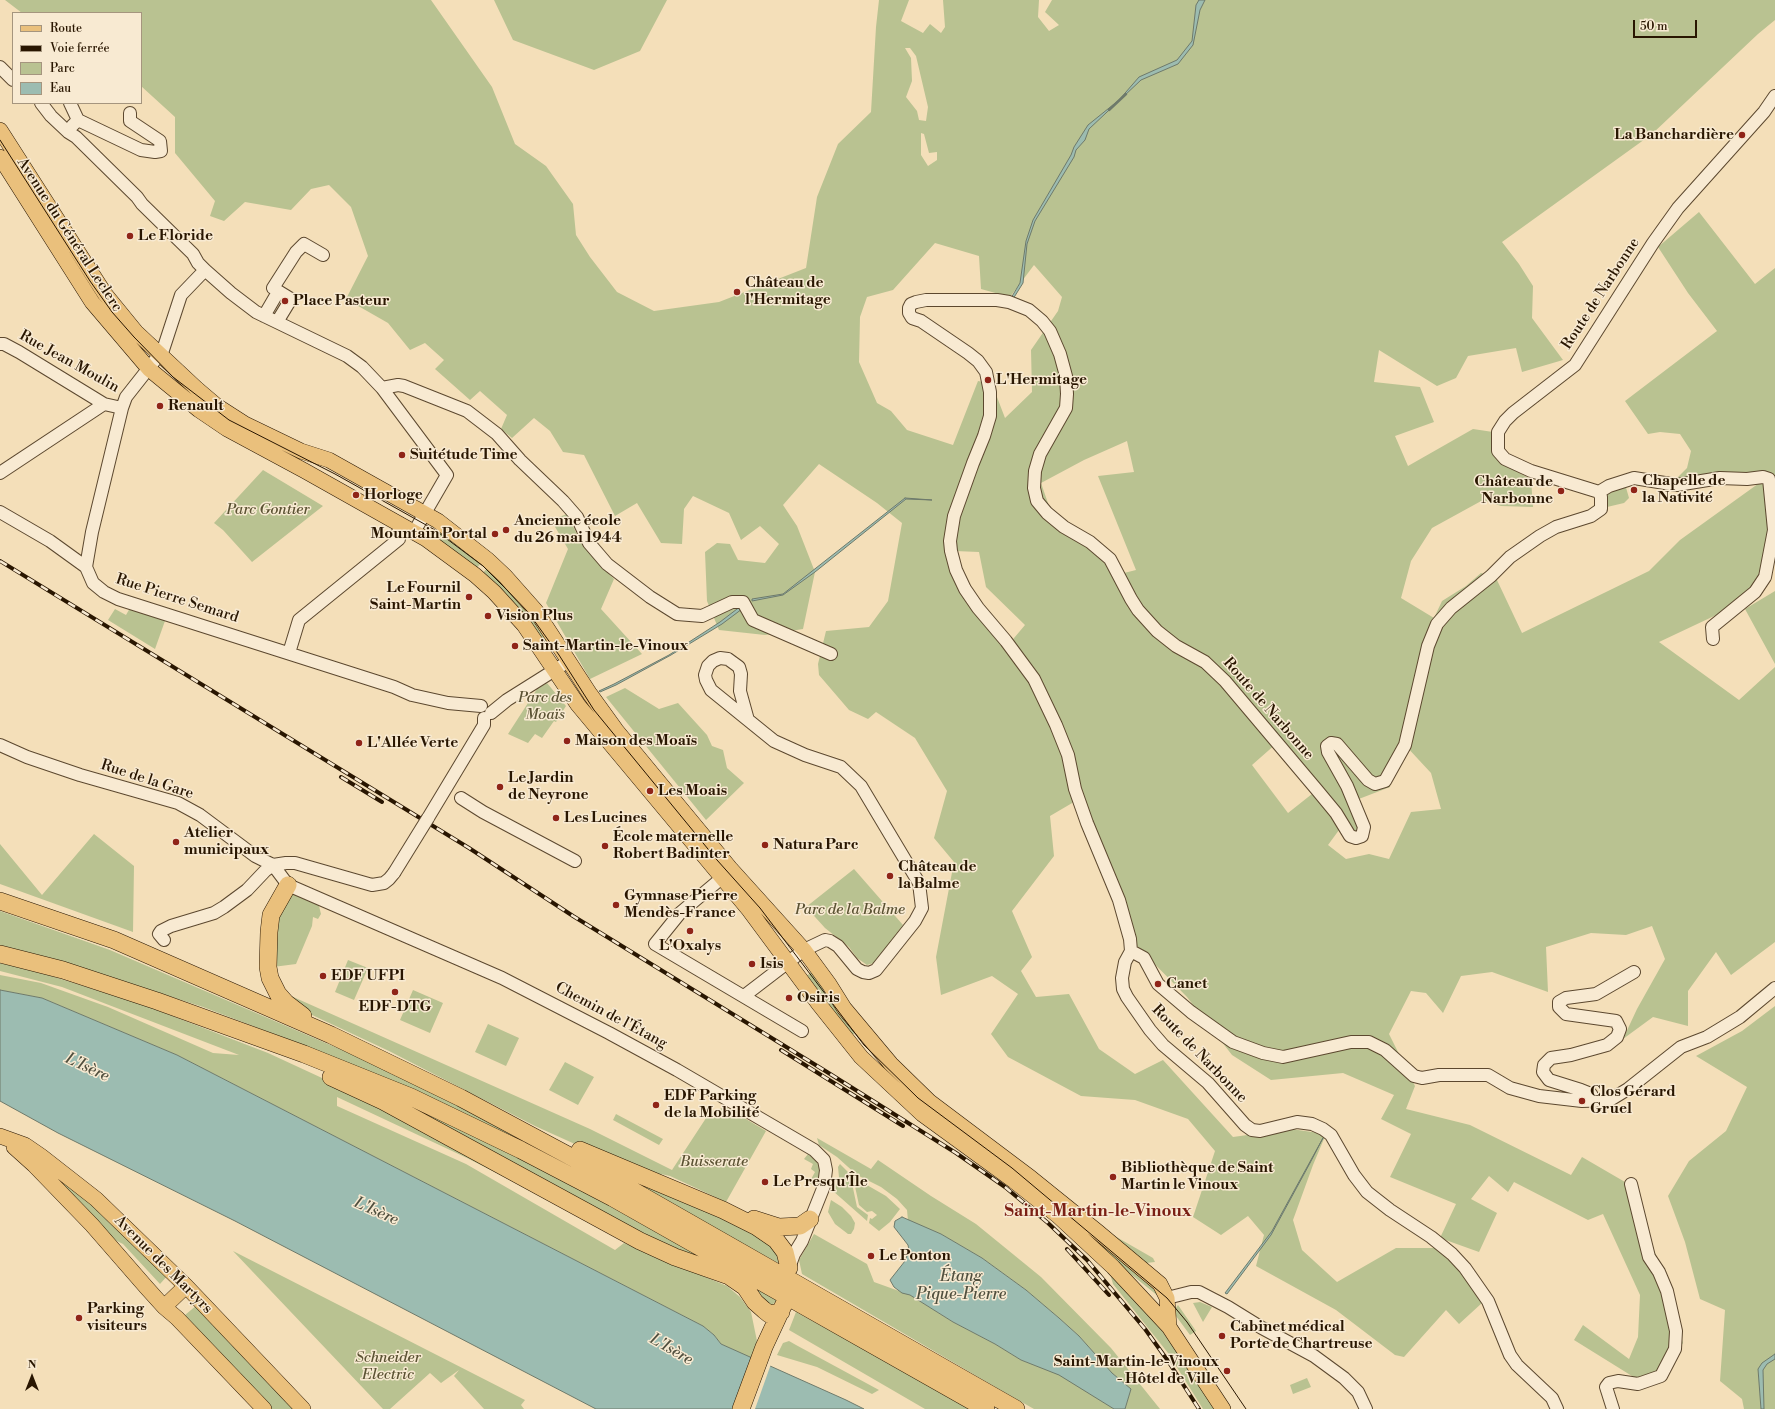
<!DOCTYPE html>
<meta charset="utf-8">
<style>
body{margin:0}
#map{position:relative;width:1775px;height:1409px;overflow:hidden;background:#f4dfb9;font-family:"Libre Bodoni",serif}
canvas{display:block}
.legend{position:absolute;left:12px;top:12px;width:130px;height:92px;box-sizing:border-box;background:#f8ead2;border:1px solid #a5957e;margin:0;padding:5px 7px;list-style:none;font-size:12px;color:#291601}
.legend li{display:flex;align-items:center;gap:8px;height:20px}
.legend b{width:20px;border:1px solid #a5957e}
.north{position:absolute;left:12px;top:1357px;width:40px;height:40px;-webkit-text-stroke:3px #f8ead2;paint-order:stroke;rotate:0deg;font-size:11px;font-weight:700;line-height:16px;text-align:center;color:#291601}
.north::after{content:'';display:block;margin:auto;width:14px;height:18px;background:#291601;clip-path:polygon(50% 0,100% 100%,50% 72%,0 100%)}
.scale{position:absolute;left:1633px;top:20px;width:64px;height:18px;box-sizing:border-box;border:2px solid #291601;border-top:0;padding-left:5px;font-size:12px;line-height:14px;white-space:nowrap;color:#291601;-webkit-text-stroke:3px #f8ead2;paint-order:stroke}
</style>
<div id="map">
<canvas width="1775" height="1409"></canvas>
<ul class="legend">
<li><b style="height:5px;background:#eac07c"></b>Route</li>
<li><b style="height:5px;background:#291601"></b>Voie ferrée</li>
<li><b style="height:11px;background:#b9c291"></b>Parc</li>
<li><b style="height:11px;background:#9cbcb1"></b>Eau</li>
</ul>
<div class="north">N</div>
<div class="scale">50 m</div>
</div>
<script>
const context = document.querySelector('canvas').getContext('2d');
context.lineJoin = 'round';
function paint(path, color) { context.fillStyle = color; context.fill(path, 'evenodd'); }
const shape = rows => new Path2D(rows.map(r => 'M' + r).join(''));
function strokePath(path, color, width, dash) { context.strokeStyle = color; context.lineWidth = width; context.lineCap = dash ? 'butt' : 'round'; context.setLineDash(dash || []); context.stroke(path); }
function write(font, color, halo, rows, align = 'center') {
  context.font = font + ' "Libre Bodoni",serif'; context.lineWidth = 3; context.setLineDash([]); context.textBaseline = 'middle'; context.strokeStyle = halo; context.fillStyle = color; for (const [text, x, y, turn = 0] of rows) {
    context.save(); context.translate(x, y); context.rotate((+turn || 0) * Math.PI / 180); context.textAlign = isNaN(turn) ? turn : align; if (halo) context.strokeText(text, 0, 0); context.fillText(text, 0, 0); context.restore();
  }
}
const green = shape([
 [5,0,431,0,492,87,515,144,546,166,573,204,576,235,590,257,617,292,654,311,719,302,806,268,817,197,838,144,871,112,876,27,879,0,909,0,901,21,923,33,930,24,941,33,945,27,943,0,1039,0,1038,17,1049,31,1059,25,1045,12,1052,0,1775,0,1775,20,1758,34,1652,134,1502,242,1519,264,1533,286,1532,318,1563,360,1522,372,1516,348,1468,356,1456,378,1437,386,1379,350,1374,382,1420,387,1434,422,1395,436,1408,466,1473,429,1493,432,1495,448,1500,463,1531,479,1533,507,1501,506,1483,500,1432,528,1411,561,1401,598,1434,618,1442,601,1466,586,1481,573,1496,578,1522,633,1649,571,1680,540,1762,481,1673,482,1687,468,1691,451,1680,434,1660,432,1648,434,1625,401,1717,331,1688,293,1658,247,1699,212,1755,284,1775,268,1775,491,1769,537,1759,581,1729,609,1659,642,1739,700,1775,667,1775,942,1731,975,1716,952,1688,991,1688,1026,1653,1017,1623,1039,1637,1009,1665,959,1652,926,1626,935,1591,933,1546,947,1548,992,1492,972,1461,976,1443,1013,1426,993,1411,991,1389,1034,1415,1086,1406,1109,1470,1125,1571,1175,1582,1157,1625,1182,1656,1255,1683,1343,1661,1376,1640,1381,1574,1340,1583,1325,1629,1359,1638,1337,1640,1295,1603,1214,1588,1220,1514,1182,1508,1192,1489,1176,1471,1199,1497,1213,1479,1252,1440,1238,1456,1204,1390,1177,1411,1134,1381,1119,1394,1095,1343,1073,1271,1080,1232,1055,1187,997,1137,946,1101,844,1079,799,1050,816,1054,856,1012,911,1032,957,1021,971,1036,997,1069,994,1099,1049,1135,1074,1163,1060,1233,1137,1291,1129,1326,1134,1313,1165,1293,1220,1302,1250,1337,1282,1396,1248,1435,1248,1455,1260,1482,1303,1459,1324,1446,1310,1404,1357,1395,1355,1336,1310,1256,1266,1264,1235,1248,1216,1221,1235,1193,1217,1215,1151,1188,1119,1135,1100,1081,1096,1008,1057,991,1034,1018,994,992,976,941,995,936,957,954,862,934,838,947,791,915,738,876,712,868,719,849,710,819,675,818,664,826,631,869,627,888,601,902,523,877,503,819,464,783,505,797,526,815,572,803,629,765,635,719,630,707,601,705,552,717,543,730,544,738,560,765,563,779,544,760,526,741,540,729,513,693,496,684,509,682,544,661,543,637,503,615,516,584,455,563,452,550,431,534,418,512,438,501,429,507,415,480,391,470,400,435,369,444,360,425,343,410,350,388,323,346,299,368,256,351,207,329,185,311,189,291,210,245,202,224,221,210,216,215,201,175,153,175,117,141,86,141,13,22,13],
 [905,48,910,48,916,56,928,107,926,121,919,120,917,111,906,97,912,81,911,58],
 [921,133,924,134,929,153,937,152,937,160,928,166,921,155],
 [935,243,979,256,981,289,1010,297,1034,265,1062,297,1058,311,1031,350,1032,392,1005,418,992,384,978,381,953,445,907,430,891,411,877,403,859,362,860,317,867,297,893,290],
 [1127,441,1134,472,1098,476,1136,570,1124,573,1118,562,1050,509,1041,483,1084,460],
 [955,551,979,552,986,587,1025,625,1009,644,964,591],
 [1277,743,1317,790,1288,813,1252,765],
 [1405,745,1431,773,1441,809,1411,812,1389,859,1369,854,1346,859,1328,845,1342,826,1362,836,1351,802,1390,787,1393,768],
 [494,0,667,0,640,51,594,70,513,40],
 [263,470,323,506,252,562,223,530,214,523],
 [1625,484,1629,498,1624,503,1607,507,1604,491],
 [567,514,583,546,614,579,601,609,642,654,590,679,546,603,568,549,551,520],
 [439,526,484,560,474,571,431,538],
 [489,566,550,638,542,643,480,576],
 [1775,591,1775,664,1745,609],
 [130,608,166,618,155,649,108,620,115,609,126,615],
 [547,683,566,706,556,722,554,721,542,738,535,734,528,743,508,734,537,689],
 [625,688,659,709,678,703,707,735,712,746,723,750,727,768,744,783,706,820,606,697],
 [94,834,134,866,133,932,0,884,0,844,42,895],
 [854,869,903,925,874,963,867,965,857,958,849,947,825,928,806,907],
 [289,894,295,894,312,900,319,906,321,914,318,919,313,917,312,926,296,964,273,967,275,923],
 [0,911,110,950,393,1072,595,1175,590,1178,287,1039,203,1007,93,972,0,948],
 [348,960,368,968,354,1000,335,992],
 [0,963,29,969,144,1005,268,1053,348,1090,524,1187,467,1158,337,1097,337,1106,466,1164,615,1250,624,1243,727,1286,740,1297,751,1312,757,1341,751,1358,721,1344,714,1335,703,1326,177,1055,42,998,0,990,0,975,41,983,108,1007,213,1053,239,1055,62,987,0,971],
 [813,971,856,1032,848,1038,805,977],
 [413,990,443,1003,430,1033,400,1020],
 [286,995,291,996,590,1129,672,1170,710,1112,726,1107,766,1131,726,1202,670,1176,661,1174,660,1177,597,1154,535,1126,389,1051,310,1014],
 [1775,1006,1775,1409,1744,1409,1742,1399,1720,1381,1725,1310,1700,1299,1685,1242,1668,1196,1689,1161,1726,1131,1747,1087,1696,1056,1742,1031],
 [488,1024,519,1038,506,1066,475,1052],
 [565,1062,594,1077,578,1105,549,1090],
 [379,1091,541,1168,778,1300,768,1308,689,1259],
 [616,1114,663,1139,659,1145,613,1120],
 [817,1138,871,1169,878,1160,931,1196,976,1224,1041,1277,1111,1348,1160,1409,1125,1409,1131,1389,1112,1373,1079,1336,1059,1318,1026,1290,982,1258,941,1234,908,1221,907,1210,897,1199,881,1187,857,1175,837,1157,819,1145],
 [808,1154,817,1162,820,1169,821,1177,818,1188,809,1183,815,1172,811,1169,813,1164,804,1159],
 [33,1155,80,1191,168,1275,160,1284,123,1244,113,1239],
 [840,1164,850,1174,857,1207,868,1215,867,1221,833,1191,839,1177,838,1167],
 [617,1172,760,1232,770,1241,782,1265,667,1202],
 [853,1177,886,1196,900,1209,890,1222,879,1231,869,1223,870,1218,872,1219,877,1215,872,1211,867,1212,859,1205],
 [831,1200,842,1207,851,1216,855,1223,854,1229,851,1234,848,1234,835,1224,828,1212],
 [814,1234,867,1264,874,1282,910,1295,953,1322,995,1344,1021,1360,1059,1374,1114,1409,1034,1409,1004,1392,802,1274,799,1260],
 [1113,1235,1153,1258,1155,1262,1146,1263],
 [1102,1239,1158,1286,1158,1296,1101,1250],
 [233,1251,525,1400,521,1405,524,1409,484,1409,454,1376,459,1370,441,1383,430,1373,390,1409,383,1409],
 [1109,1270,1144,1305,1216,1409,1203,1409,1168,1353,1113,1284],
 [1200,1302,1212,1307,1203,1322,1193,1303],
 [197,1305,298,1409,271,1409,185,1315],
 [1178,1305,1196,1331,1190,1335,1173,1312],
 [796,1312,972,1409,925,1409,789,1330],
 [789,1341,796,1345,879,1390,872,1394,817,1367,777,1355,783,1343],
 [1307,1378,1311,1387,1293,1394,1290,1385]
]);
const water = shape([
 [1199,0,1205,0,1200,10,1193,45,1178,64,1141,80,1089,129,1085,140,1076,150,1074,157,1035,221,1027,244,1023,283,1013,299,1011,298,1020,283,1026,241,1033,220,1071,155,1074,147,1088,125,1119,100,1139,77,1177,60,1192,41,1196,5,1199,0],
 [905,498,932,500,906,499,815,572,783,595,752,601,752,599,783,594,905,498],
 [741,606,742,609,722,624,671,655,616,685,600,692,599,691,614,684,669,655,720,622,741,606],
 [0,990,42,998,177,1055,703,1326,714,1335,721,1344,846,1400,864,1409,596,1409,235,1221,58,1133,0,1101,0,990],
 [1323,1138,1310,1163,1271,1235,1227,1294,1225,1293,1272,1231,1323,1138],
 [902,1217,941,1234,982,1258,1026,1290,1059,1318,1079,1336,1112,1373,1131,1389,1125,1409,1114,1409,1059,1375,1021,1360,995,1344,953,1322,910,1295,902,1293,894,1287,890,1280,905,1261,909,1250,908,1245,894,1227,895,1221,902,1217],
 [1775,1354,1775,1359,1767,1364,1763,1370,1764,1409,1761,1409,1758,1369,1762,1363,1775,1354]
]);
const pier = shape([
 [754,1357,771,1364,755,1409,735,1409]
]);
const stream = shape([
 [1109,110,1126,94]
]);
const minor = shape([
 [0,67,13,80],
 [41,103,51,116,68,132,76,137,137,197,142,204,193,254,198,263,205,270,231,293,256,312,347,356,362,367,382,388,447,475,414,532],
 [70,103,78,120,72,126],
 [78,120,141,150,155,152,161,151,160,141,130,121,130,113],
 [205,270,181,295,163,350,126,397,122,408,92,532,86,567,93,583,104,592,118,599,394,687,412,695,448,703,481,706],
 [264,316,278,292],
 [277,322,291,299,273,288,296,252,304,244,323,255],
 [0,344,4,344,19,352,104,404,122,408],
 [382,388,398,385,404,386,467,411,497,434,520,460,563,501,577,517,589,543,607,564,650,597,677,614,702,616,732,602,743,602,753,620,831,654],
 [0,473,104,404],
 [1599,492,1609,486,1634,478,1677,485,1720,478,1747,479,1763,477,1769,479,1774,530,1765,577,1755,592,1712,627,1713,639],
 [0,512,50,541,86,567],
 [289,653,299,620,399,539,398,532],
 [491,713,507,700,569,661],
 [0,745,27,757,80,775,178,803,200,815,255,856,273,865,288,885,502,978,609,1033,677,1070,814,1150,824,1160,826,1170,824,1186,802,1241,794,1254,789,1268],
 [461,798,483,812,575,861],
 [428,818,484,725,484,718],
 [723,877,680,913,655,944,802,1031],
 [164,940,159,934,161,931,171,926,214,913,224,907,247,890,265,871,273,865,286,863,295,863,372,885,384,883,389,879,394,873],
 [1131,951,1144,958,1158,984,1191,1012,1233,1042,1263,1053,1283,1057,1351,1042,1369,1042,1385,1050,1414,1076,1422,1078,1439,1075,1488,1075,1510,1088,1539,1096,1582,1101,1610,1100,1628,1089,1681,1047,1707,1037,1740,1017,1775,988],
 [744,996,804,950,825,940,830,941,838,946,857,969,863,972,869,973,876,970,915,921,922,908,919,883,861,786,841,767,805,755,774,741,711,690,706,680,705,675,708,666,713,661,720,658,728,659,739,667,741,674,740,691,748,720],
 [1595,1101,1591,1094,1581,1090,1549,1080,1543,1072,1544,1065,1551,1058,1571,1055,1607,1045,1617,1037,1620,1029,1616,1021,1566,1014,1559,1007,1559,1002,1566,998,1596,994,1634,972],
 [1167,1298,1191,1292,1199,1292,1228,1307,1262,1328,1314,1356,1344,1378,1358,1392,1366,1409],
 [1557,1409,1552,1398,1517,1365,1510,1355,1488,1301,1465,1268,1452,1254,1431,1237,1390,1210,1367,1192,1354,1175,1331,1135,1323,1129,1312,1124,1297,1122,1260,1131,1252,1130,1245,1125,1208,1083,1163,1045,1150,1030,1127,997,1123,989,1122,978,1125,962,1131,951,1130,939,1119,900,1087,823,1075,789,1068,755,1056,725,1034,679,1006,641,978,608,965,589,956,570,951,551,950,541,954,516,973,463,984,436,990,416,990,392,986,372,978,361,968,353,921,321,912,318,909,313,909,308,911,304,916,302,926,300,997,300,1009,302,1029,310,1042,321,1050,331,1060,354,1066,376,1067,394,1066,408,1040,454,1035,471,1034,488,1037,501,1047,513,1064,527,1090,542,1110,559,1131,599,1138,610,1157,631,1176,646,1205,662,1225,681,1317,790,1336,813,1350,836,1356,838,1362,836,1364,827,1347,786,1328,752,1327,746,1331,743,1337,744,1368,780,1375,784,1385,781,1405,745,1428,646,1437,624,1451,608,1491,576,1510,557,1540,536,1556,527,1591,516,1601,509,1601,497,1599,492,1531,471,1505,459,1498,451,1498,432,1505,421,1513,413,1575,365,1653,243,1678,208,1764,112,1775,96],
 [1613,1409,1606,1387,1609,1383,1618,1381,1638,1384,1661,1376,1675,1349,1676,1331,1667,1291,1659,1272,1649,1257,1631,1184]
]);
const major = shape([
 [0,130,105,294,136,332,197,389,217,406,245,424,301,451,329,460,438,521,488,560,505,576,536,611,590,694,616,730,730,868,804,950,829,984,844,1008,891,1064,930,1102,1031,1178,1098,1232,1160,1284,1167,1298,1169,1327],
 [0,157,92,302,149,369,199,410,227,429,305,471,426,539,475,575,494,592,524,625,578,705,749,910,818,1003,861,1057,922,1114,1014,1181,1057,1215,1113,1267,1169,1327,1223,1409],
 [0,1136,25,1145,41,1156,96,1199,186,1286,303,1409],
 [14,1147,34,1165,92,1225,146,1287,164,1307,177,1318,264,1409],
 [164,1307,186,1286]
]);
const highway = shape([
 [288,885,271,915,269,932,268,967,270,978,278,994,286,1003,303,1016],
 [0,901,114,940,331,1035,461,1098,618,1182,1016,1409],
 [0,954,63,970,157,1001,304,1054,411,1097,521,1150,613,1198,986,1409],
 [331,1077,383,1101,640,1241,675,1257,729,1276,745,1287,755,1302,764,1310,769,1314,781,1312],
 [580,1150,723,1210,757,1227,776,1240,785,1252,789,1268],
 [754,1219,779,1227,800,1226,810,1219],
 [741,1409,764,1347,784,1304]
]);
const tram = shape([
 [0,140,90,281,112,312,134,337,173,377,229,420,335,474,435,530,483,566,505,588,528,612,559,655,594,710,717,860,760,908,864,1045,918,1098,1012,1168,1167,1298,1187,1322,1246,1409]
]);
const rail = shape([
 [0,561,469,848,573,916,827,1072,956,1153,1005,1187,1048,1223,1087,1260,1145,1329,1168,1361,1199,1409],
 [341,777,382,802],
 [781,1050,903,1126],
 [1067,1249,1109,1295]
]);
const minorBridge = shape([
 [394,873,428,818]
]);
const markers = [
 [1742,135,4,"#8f2418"],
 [130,236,4,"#8f2418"],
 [737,292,4,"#8f2418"],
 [285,301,4,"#8f2418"],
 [988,380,4,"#8f2418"],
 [160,406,4,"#8f2418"],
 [402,455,4,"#8f2418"],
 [1634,490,4,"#8f2418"],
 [1561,491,4,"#8f2418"],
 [356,495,4,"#8f2418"],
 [506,530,4,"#8f2418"],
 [495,534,4,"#8f2418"],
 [469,597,4,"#8f2418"],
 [488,616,4,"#8f2418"],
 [515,646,4,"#8f2418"],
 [567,741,4,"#8f2418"],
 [359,743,4,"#8f2418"],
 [500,787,4,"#8f2418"],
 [650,791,4,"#8f2418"],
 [556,818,4,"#8f2418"],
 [176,842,4,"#8f2418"],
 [765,845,4,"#8f2418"],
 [605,846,4,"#8f2418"],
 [890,876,4,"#8f2418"],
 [616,905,4,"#8f2418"],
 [690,931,4,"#8f2418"],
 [752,964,4,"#8f2418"],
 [323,976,4,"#8f2418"],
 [1158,984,4,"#8f2418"],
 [395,992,4,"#8f2418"],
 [789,998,4,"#8f2418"],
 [1582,1101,4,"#8f2418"],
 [656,1105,4,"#8f2418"],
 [1113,1177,4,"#8f2418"],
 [765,1182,4,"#8f2418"],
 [871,1256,4,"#8f2418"],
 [79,1318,4,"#8f2418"],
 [1222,1336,4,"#8f2418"],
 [1227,1371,4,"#8f2418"]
];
const poiNames = [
 ["La Banchardière",1734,135,"right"],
 ["Le Floride",138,236],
 ["Château de",745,283],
 ["l'Hermitage",745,300],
 ["Place Pasteur",293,301],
 ["L'Hermitage",996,380],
 ["Renault",168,406],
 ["Suitétude Time",410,455],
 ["Chapelle de",1642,481],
 ["la Nativité",1642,498],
 ["Château de",1553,482,"right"],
 ["Narbonne",1553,499,"right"],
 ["Horloge",364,495],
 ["Ancienne école",514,521],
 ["du 26 mai 1944",514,538],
 ["Mountain Portal",487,534,"right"],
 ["Le Fournil",461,588,"right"],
 ["Saint-Martin",461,605,"right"],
 ["Vision Plus",496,616],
 ["Saint-Martin-le-Vinoux",523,646],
 ["Maison des Moaïs",575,741],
 ["L'Allée Verte",367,743],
 ["Le Jardin",508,778],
 ["de Neyrone",508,795],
 ["Les Moais",658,791],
 ["Les Lucines",564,818],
 ["Atelier",184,833],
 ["municipaux",184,850],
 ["École maternelle",613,837],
 ["Robert Badinter",613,854],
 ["Natura Parc",773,845],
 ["Château de",898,867],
 ["la Balme",898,884],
 ["Gymnase Pierre",624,896],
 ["Mendès-France",624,913],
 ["L'Oxalys",690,946,"center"],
 ["Isis",760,964],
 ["EDF UFPI",331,976],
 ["Canet",1166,984],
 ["Osiris",797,998],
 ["EDF-DTG",395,1007,"center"],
 ["Clos Gérard",1590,1092],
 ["Gruel",1590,1109],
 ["EDF Parking",664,1096],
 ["de la Mobilité",664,1113],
 ["Bibliothèque de Saint",1121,1168],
 ["Martin le Vinoux",1121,1185],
 ["Le Presqu'Île",773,1182],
 ["Le Ponton",879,1256],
 ["Parking",87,1309],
 ["visiteurs",87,1326],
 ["Cabinet médical",1230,1327],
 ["Porte de Chartreuse",1230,1344],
 ["Saint-Martin-le-Vinoux",1219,1362,"right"],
 ["- Hôtel de Ville",1219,1379,"right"]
];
const streetNames = [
 ["Avenue du Général Leclerc",69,235,57],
 ["Route de Narbonne",1601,294,-57],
 ["Rue Jean Moulin",69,362,29],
 ["Rue Pierre Semard",177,599,18],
 ["Route de Narbonne",1268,709,49],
 ["Rue de la Gare",147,780,18],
 ["Chemin de l'Étang",611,1016,28],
 ["Route de Narbonne",1199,1054,46],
 ["Avenue des Martyrs",163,1265,45]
];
const parkNames = [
 ["Parc Gontier",268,510],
 ["Parc des",545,698],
 ["Moaïs",545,715],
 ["Parc de la Balme",850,910],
 ["Buisserate",714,1162],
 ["Schneider",388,1358],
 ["Electric",388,1375]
];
const waterNames = [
 ["L'Isère",87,1068,25],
 ["L'Isère",376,1212,24],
 ["Étang",961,1277],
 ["Pique-Pierre",961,1295],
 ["L'Isère",671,1350,30]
];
const quarterNames = [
 ["Saint-Martin-le-Vinoux",1098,1212]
];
paint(green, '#b9c291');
paint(water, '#9cbcb1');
strokePath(water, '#6e7a6b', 1);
paint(pier, '#f4dfb9');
strokePath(stream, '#6e7a6b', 2.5);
strokePath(minor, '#5c482f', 14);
strokePath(major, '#291601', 16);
strokePath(highway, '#291601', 18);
strokePath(minor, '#f8ead2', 12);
strokePath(major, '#eac07c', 15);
strokePath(highway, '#eac07c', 17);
strokePath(tram, '#291601', 1);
strokePath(rail, '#291601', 4);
strokePath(rail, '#f8ead2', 2.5, [8]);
strokePath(minorBridge, '#5c482f', 14, []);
strokePath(minorBridge, '#f8ead2', 12);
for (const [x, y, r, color] of markers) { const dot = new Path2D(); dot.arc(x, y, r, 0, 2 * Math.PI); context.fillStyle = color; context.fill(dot); strokePath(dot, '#f8ead2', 1.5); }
write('bold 15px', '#291601', '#f8ead2', poiNames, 'left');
write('15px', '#291601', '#f8ead2', streetNames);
write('italic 15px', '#5b5233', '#f8ead2', parkNames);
write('italic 16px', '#51503f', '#f8ead2', waterNames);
write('bold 17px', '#7a1f14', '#f8ead2', quarterNames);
</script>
